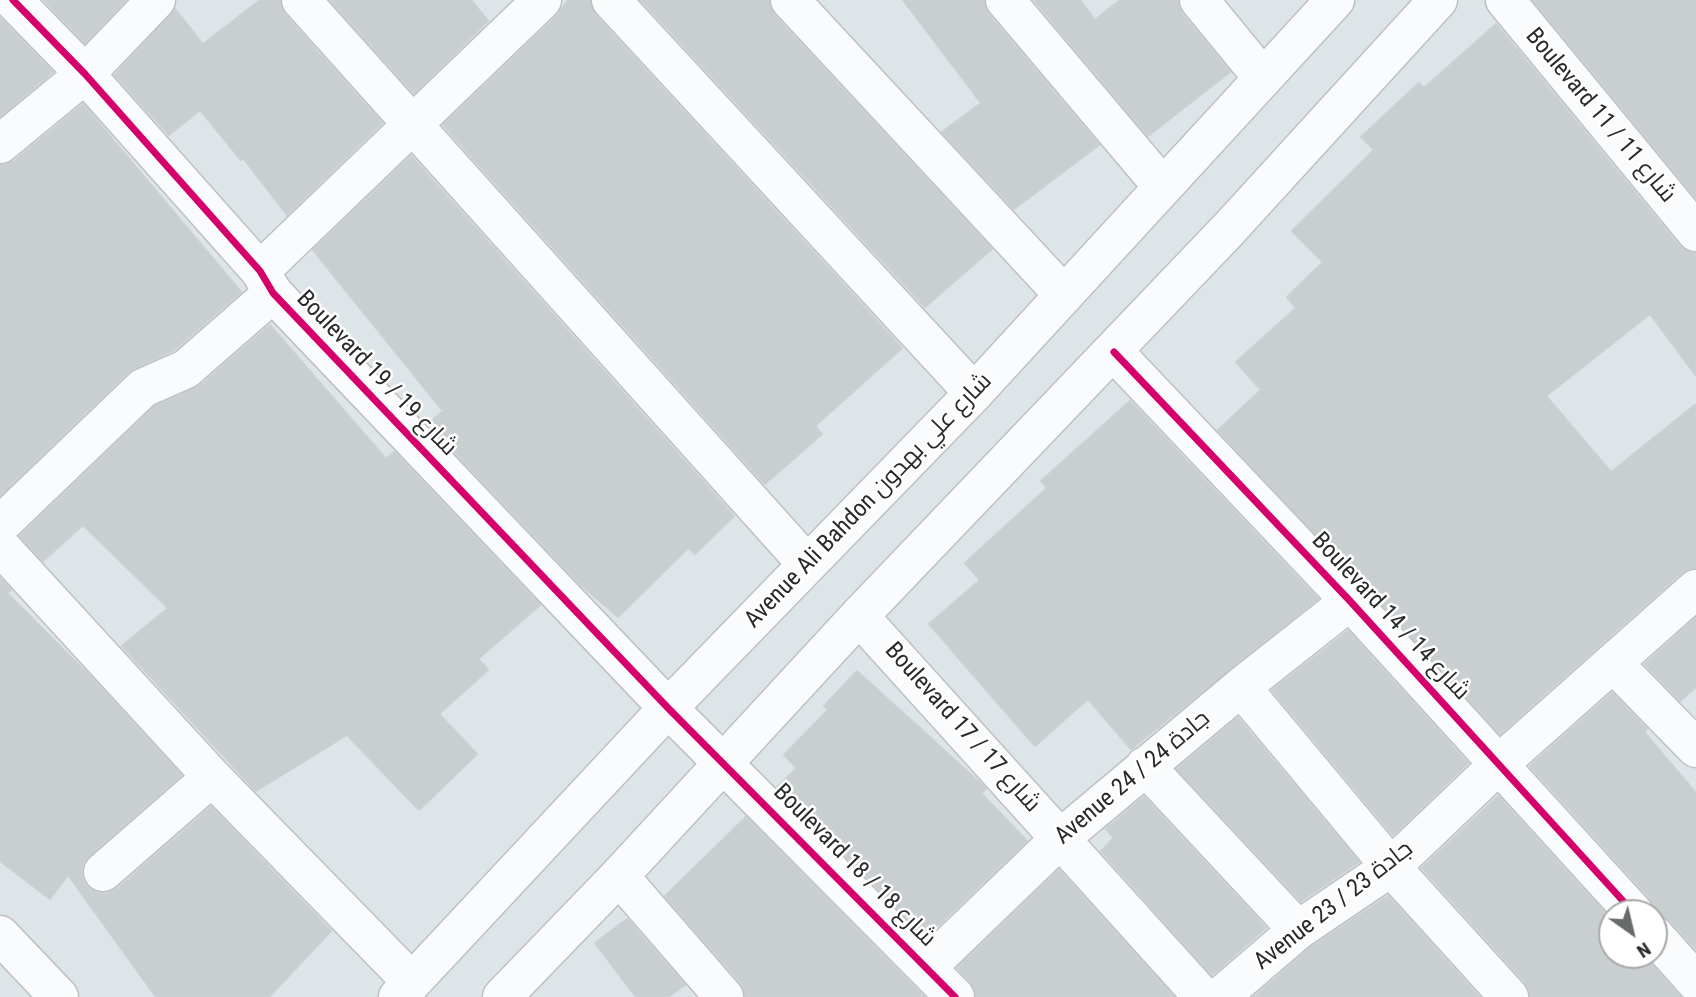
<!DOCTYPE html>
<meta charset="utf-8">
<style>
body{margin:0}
#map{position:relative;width:1696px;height:997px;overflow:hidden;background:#dde5e8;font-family:"Roboto Condensed",sans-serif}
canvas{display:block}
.north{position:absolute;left:1598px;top:899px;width:70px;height:70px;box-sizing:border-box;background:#fff;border:2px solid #a9a9a9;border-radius:50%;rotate:146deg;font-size:19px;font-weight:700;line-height:28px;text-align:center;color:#292929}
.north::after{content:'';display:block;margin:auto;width:24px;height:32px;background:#686b6c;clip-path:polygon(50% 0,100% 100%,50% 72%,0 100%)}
</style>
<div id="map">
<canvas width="1696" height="997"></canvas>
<div class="north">N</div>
</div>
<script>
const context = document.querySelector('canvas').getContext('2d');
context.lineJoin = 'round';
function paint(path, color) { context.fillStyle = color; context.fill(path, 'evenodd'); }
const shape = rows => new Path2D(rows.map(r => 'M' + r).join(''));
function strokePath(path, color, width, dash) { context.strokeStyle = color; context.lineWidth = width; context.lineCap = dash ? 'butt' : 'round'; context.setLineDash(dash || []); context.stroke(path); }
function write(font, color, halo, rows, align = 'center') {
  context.font = font + ' "Roboto Condensed",Cairo,sans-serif'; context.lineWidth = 5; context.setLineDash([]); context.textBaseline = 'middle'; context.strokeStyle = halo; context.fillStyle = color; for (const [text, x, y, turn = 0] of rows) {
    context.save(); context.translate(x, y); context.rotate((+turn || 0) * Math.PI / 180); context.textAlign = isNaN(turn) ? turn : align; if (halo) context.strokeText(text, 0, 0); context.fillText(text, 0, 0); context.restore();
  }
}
const building = shape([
 [44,0,126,0,85,43,44,0],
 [260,0,280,0,285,15,382,123,287,215,243,158,241,160,200,110,169,135,115,75,175,9,203,44,260,0],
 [330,0,471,0,488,21,414,93,330,0],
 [568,0,590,0,595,15,902,348,815,426,822,434,765,484,443,125,557,16,568,0],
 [641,0,769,0,774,15,992,249,925,307,641,0],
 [903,0,984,0,988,14,1099,145,1014,209,942,132,981,103,903,0],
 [1034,0,1080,0,1095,20,1120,0,1178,0,1182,14,1230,72,1148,136,1034,0],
 [1533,0,1696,0,1696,198,1533,0],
 [0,18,53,72,0,116,0,18],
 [1496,24,1679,246,1696,253,1696,376,1650,314,1546,396,1611,472,1696,404,1696,568,1681,573,1500,734,1218,430,1261,390,1236,362,1296,308,1287,297,1323,262,1292,231,1374,150,1361,137,1419,83,1424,88,1496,24],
 [83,104,241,292,174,350,128,372,0,495,0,165,14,161,83,104],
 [411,156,734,516,695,554,688,548,618,617,581,585,428,424,443,411,313,250,411,156],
 [270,325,386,459,394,452,540,605,478,659,488,670,439,714,477,754,419,810,347,735,256,791,122,646,168,608,83,525,43,561,20,536,155,406,200,386,270,325],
 [1130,401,1318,599,1131,749,1088,699,1035,746,929,624,980,580,965,563,1047,488,1041,481,1130,401],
 [0,578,11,590,7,593,88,674,181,775,89,856,82,866,82,877,86,886,97,893,107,894,117,889,211,807,331,931,269,997,156,997,68,875,50,899,0,861,0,578],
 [1696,618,1696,687,1680,701,1645,664,1696,618],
 [1348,631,1468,763,1393,835,1272,690,1348,631],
 [857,671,977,780,986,789,981,793,1027,841,926,937,777,787,797,768,784,755,828,710,824,706,857,671],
 [1612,693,1647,729,1644,732,1696,793,1696,949,1670,920,1655,914,1650,898,1530,766,1612,693],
 [1238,718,1359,862,1301,901,1177,769,1238,718],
 [1498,796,1612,921,1612,955,1643,955,1680,997,1530,997,1525,982,1422,868,1498,796],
 [1144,797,1266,928,1212,975,1101,851,1114,838,1106,829,1144,797],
 [746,817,924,997,745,997,741,983,665,896,746,817],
 [1059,870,1174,997,976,997,971,982,957,968,1059,870],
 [1388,896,1479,997,1254,997,1311,947,1388,896],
 [627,919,685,985,668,997,636,997,595,943,627,919]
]);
const minor = shape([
 [13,0,85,74,260,271,273,293,668,708,955,997],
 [301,0,807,564],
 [611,0,974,393],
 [790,0,1064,295],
 [1005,0,1163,187],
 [1199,0,1263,78],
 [1505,0,1696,232],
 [0,144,85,74,156,0],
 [260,271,542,0],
 [1114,352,1350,601,1634,913],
 [0,525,143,388,186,369,273,293],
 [0,546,212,777,412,982],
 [859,616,1203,997],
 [1613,663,1696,748],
 [1241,687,1391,867,1509,997],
 [1145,766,1298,930],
 [103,872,212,777],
 [619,876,724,997],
 [0,935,59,997],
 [1654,935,1696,982],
 [927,967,1062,837,1241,687,1350,601],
 [1220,997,1298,930,1391,867,1499,764,1696,589]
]);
const secondary = shape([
 [398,997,668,708,974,393,1335,0],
 [502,997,619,876,859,616,1228,230,1438,0]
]);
const cycleway = shape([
 [13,0,85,74,260,271,273,293,668,708,955,997],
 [1114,352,1350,601,1634,913]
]);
const streetNames = [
 ["Boulevard 11 / شارع 11",1600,116,50],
 ["Boulevard 19 / شارع 19",376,374,46],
 ["Avenue Ali Bahdon شارع علي بهدون",869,501,-46],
 ["Boulevard 14 / شارع 14",1390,617,47],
 ["Boulevard 17 / شارع 17",962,728,48],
 ["Avenue 24 / جادة 24",1133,778,-40],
 ["Boulevard 18 / شارع 18",854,866,45],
 ["Avenue 23 / جادة 23",1334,906,-38]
];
paint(building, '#c9ced0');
strokePath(building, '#cad0d3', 2);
strokePath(minor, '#bfc1c1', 41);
strokePath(secondary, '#bfc1c1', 41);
strokePath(minor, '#fafbfc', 38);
strokePath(secondary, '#fafbfc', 38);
strokePath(cycleway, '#d6006c', 7);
write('24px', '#292929', '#fff', streetNames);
</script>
